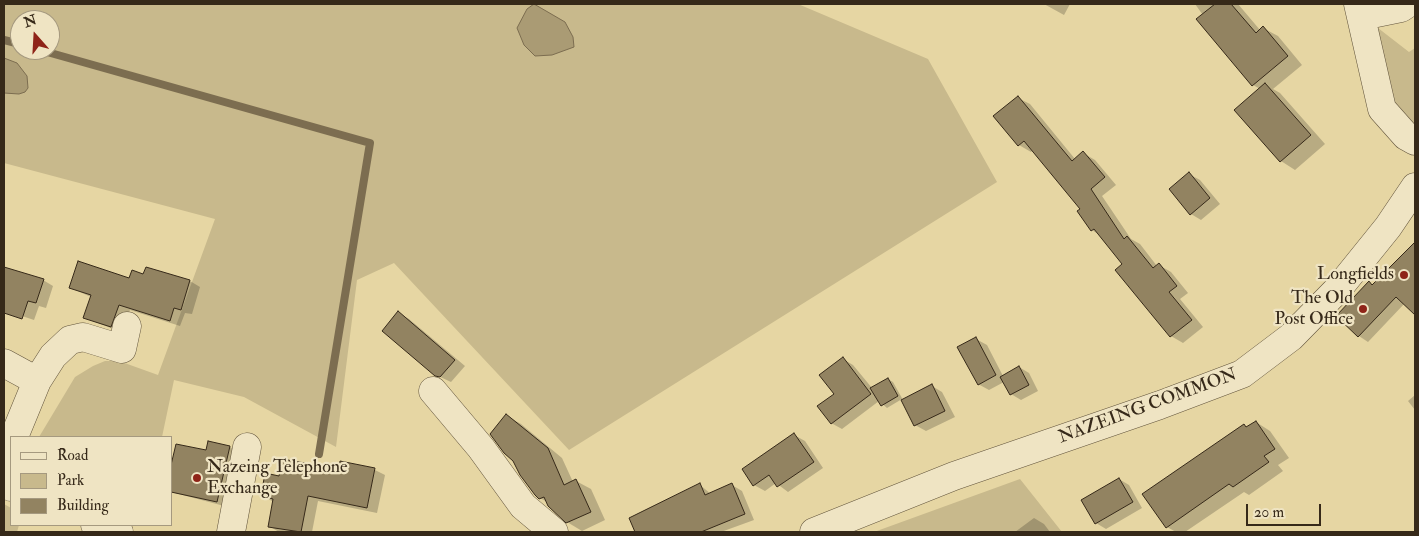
<!DOCTYPE html>
<style>
body{margin:0}
#map{position:relative;width:1419px;height:536px;overflow:hidden;background:#e6d6a3;font-family:"IM FELL Double Pica",serif}
canvas{display:block}
.frame{position:absolute;inset:0;border:5px solid #362919;pointer-events:none}
.legend{position:absolute;left:10px;top:436px;width:162px;height:90px;box-sizing:border-box;background:#efe4c3;border:1px solid #a5997f;margin:0;padding:6px 9px;list-style:none;font-size:15px;color:#362919}
.legend li{display:flex;align-items:center;gap:10px;height:25px}
.legend b{width:25px;border:1px solid #a5997f}
.north{position:absolute;left:10px;top:10px;width:50px;height:50px;box-sizing:border-box;background:#efe4c3;border:1px solid #a5997f;border-radius:50%;rotate:341deg;font-size:14px;font-weight:700;line-height:20px;text-align:center;color:#362919}
.north::after{content:'';display:block;margin:auto;width:18px;height:22px;background:#8f2418;clip-path:polygon(50% 0,100% 100%,50% 72%,0 100%)}
.scale{position:absolute;left:1246px;top:504px;width:75px;height:22px;box-sizing:border-box;border:2px solid #362919;border-top:0;padding-left:6px;font-size:15px;line-height:18px;white-space:nowrap;color:#362919;-webkit-text-stroke:4px #efe4c3;paint-order:stroke}
</style>
<div id="map">
<canvas width="1419" height="536"></canvas>
<div class="frame"></div>
<ul class="legend">
<li><b style="height:6px;background:#efe4c3"></b>Road</li>
<li><b style="height:14px;background:#c8b98c"></b>Park</li>
<li><b style="height:14px;background:#928361"></b>Building</li>
</ul>
<div class="north">N</div>
<div class="scale">20 m</div>
</div>
<script>
const context = document.querySelector('canvas').getContext('2d');
context.lineJoin = 'round';
function paint(path, color) { context.fillStyle = color; context.fill(path, 'evenodd'); }
const shape = rows => new Path2D(rows.map(r => 'M' + r).join(''));
function strokePath(path, color, width, dash) { context.strokeStyle = color; context.lineWidth = width; context.lineCap = dash ? 'butt' : 'round'; context.setLineDash(dash || []); context.stroke(path); }
function write(font, color, halo, rows, align = 'center') {
  context.font = font + ' "IM FELL Double Pica",serif'; context.lineWidth = 4.5; context.setLineDash([]); context.textBaseline = 'middle'; context.strokeStyle = halo; context.fillStyle = color; for (const [text, x, y, turn = 0] of rows) {
    context.save(); context.translate(x, y); context.rotate((+turn || 0) * Math.PI / 180); context.textAlign = isNaN(turn) ? turn : align; if (halo) context.strokeText(text, 0, 0); context.fillText(text, 0, 0); context.restore();
  }
}
const green = shape([
 [4,4,798,4,928,59,997,182,569,450,394,263,357,280,336,447,244,397,174,380,162,437,39,437,75,377,93,366,105,361,119,361,158,375,215,219,4,163],
 [20,20,50,20,50,50,20,50],
 [1369,21,1409,52,1415,48,1415,123,1402,120,1385,103],
 [1020,479,1062,532,874,532],
 [4,504,11,508,11,525,19,525,17,532,4,532]
]);
const water = shape([
 [534,4,565,22,573,37,574,47,552,55,535,56,524,45,517,28,527,9,534,4],
 [4,58,17,63,27,76,28,88,25,92,19,94,4,93,4,58]
]);
const shadow = shape([
 [1044,4,1070,4,1064,15],
 [1195,4,1238,4,1260,30,1263,28,1278,36,1302,65,1273,89,1280,93,1325,144,1295,170,1281,161,1260,89,1253,85],
 [1018,98,1030,104,1075,159,1083,153,1095,160,1116,185,1102,196,1131,239,1140,244,1157,266,1159,265,1171,272,1188,293,1180,299,1203,327,1183,343,1171,336,1117,270,1124,264,1101,236,1092,230,1082,209,1033,150,1031,152,1019,145],
 [1189,174,1200,180,1220,204,1201,220,1191,214],
 [1415,244,1415,310,1405,303,1368,342,1359,336,1369,283,1373,285],
 [4,267,43,280,53,286,46,308,39,306,34,320,4,310],
 [146,268,190,281,200,287,192,314,185,313,180,326,130,310,121,332,85,318,91,297,71,288,130,279,144,275],
 [398,313,409,319,465,366,451,382,436,375],
 [976,339,987,345,1003,376,1019,367,1029,373,1038,391,1021,400,1011,394,1004,382,989,390,978,384],
 [843,359,853,365,872,388,888,379,893,382,903,400,932,386,942,392,955,417,926,431,915,425,902,399,887,408,879,401,842,429,831,423],
 [1415,395,1415,410,1408,401],
 [507,416,521,424,562,458,573,482,576,481,591,489,605,520,582,531,567,522,547,502,540,498],
 [1256,422,1270,431,1289,458,1278,465,1283,471,1249,495,1244,492,1185,532,1176,532,1167,527,1244,426,1248,428],
 [794,435,805,441,823,468,788,492,776,483,765,491,754,485,744,469],
 [230,447,240,453,228,507,171,492,171,470,207,452],
 [341,463,375,470,385,475,377,513,318,501,312,532,279,532,269,526,274,502,262,496,280,477,340,471],
 [1119,479,1129,485,1142,508,1106,529,1096,523],
 [700,485,711,494,732,485,742,491,754,520,721,532,637,532,630,518],
 [1034,518,1044,524,1050,532,1015,532]
]);
const stream = shape([
 [4,40,20,44],
 [40,50,370,143,319,454]
]);
const building = shape([
 [1215,4,1231,4,1256,33,1263,26,1288,56,1252,86,1196,19,1215,4],
 [1265,83,1311,135,1280,162,1234,110,1265,83],
 [1018,96,1072,161,1083,151,1105,177,1091,189,1124,239,1127,236,1153,268,1159,263,1177,286,1169,292,1192,320,1170,337,1115,270,1122,264,1094,229,1091,231,1077,211,1080,209,1024,141,1018,146,993,116,1018,96],
 [1189,172,1210,198,1190,215,1169,189,1189,172],
 [1415,242,1415,315,1396,297,1358,337,1336,316,1369,281,1372,285,1415,242],
 [78,261,129,278,132,270,143,274,146,267,190,280,181,310,174,308,170,321,119,305,111,327,83,318,91,295,69,288,78,261],
 [4,267,44,279,36,303,28,301,22,319,4,313,4,267],
 [398,311,455,360,440,377,435,376,382,331,398,311],
 [976,337,996,375,978,385,957,347,976,337],
 [843,357,871,394,831,424,817,406,834,394,819,375,843,357],
 [1019,366,1029,385,1010,395,1000,377,1019,366],
 [888,378,898,396,881,406,870,388,888,378],
 [932,384,945,411,914,426,901,400,932,384],
 [506,414,548,448,564,485,576,479,591,512,566,523,548,506,544,497,539,499,535,495,520,475,513,461,504,453,490,434,506,414],
 [1256,421,1275,449,1264,456,1269,462,1233,487,1229,484,1166,528,1142,494,1244,424,1246,427,1256,421],
 [794,433,814,462,777,487,769,475,753,486,742,469,794,433],
 [208,441,230,446,217,502,171,492,171,465,176,444,206,450,208,441],
 [282,459,339,469,340,461,375,468,367,508,308,496,301,532,268,527,273,499,261,496,265,473,279,476,282,459],
 [1119,478,1133,502,1095,524,1081,500,1119,478],
 [700,483,705,495,732,483,745,514,701,532,635,532,629,518,700,483]
]);
const minor = shape([
 [1358,4,1382,109,1406,136,1415,141],
 [1362,16,1401,8,1407,4],
 [4,363,37,381,14,437],
 [37,381,53,356,70,340,83,337,122,349,127,326],
 [433,391,481,448,523,506,554,532],
 [4,464,11,444],
 [4,483,11,487],
 [95,525,119,532],
 [231,532,247,447],
 [814,532,954,476,1160,405,1242,374,1291,337,1338,289,1388,227,1415,187]
]);
const markers = [
 [1404,275,5,"#8f2418"],
 [1363,309,5,"#8f2418"],
 [197,478,5,"#8f2418"]
];
const poiNames = [
 ["Longfields",1394,275],
 ["The Old",1353,299],
 ["Post Office",1353,320],
 ["Nazeing Telephone",207,468,"left"],
 ["Exchange",207,489,"left"]
];
const streetNames = [
 ["NAZEING COMMON",1148,407,-20]
];
paint(green, '#c8b98c');
paint(water, '#aa9b74');
strokePath(water, '#7c6d50', 1);
paint(shadow, '#0003');
strokePath(stream, '#7c6d50', 8);
paint(building, '#928361');
strokePath(building, '#362919', 1);
strokePath(minor, '#62543c', 29);
strokePath(minor, '#efe4c3', 28);
for (const [x, y, r, color] of markers) { const dot = new Path2D(); dot.arc(x, y, r, 0, 2 * Math.PI); context.fillStyle = color; context.fill(dot); strokePath(dot, '#efe4c3', 2); }
write('18px', '#362919', '#efe4c3', poiNames, 'right');
write('18px', '#362919', '#efe4c3', streetNames);
</script>
